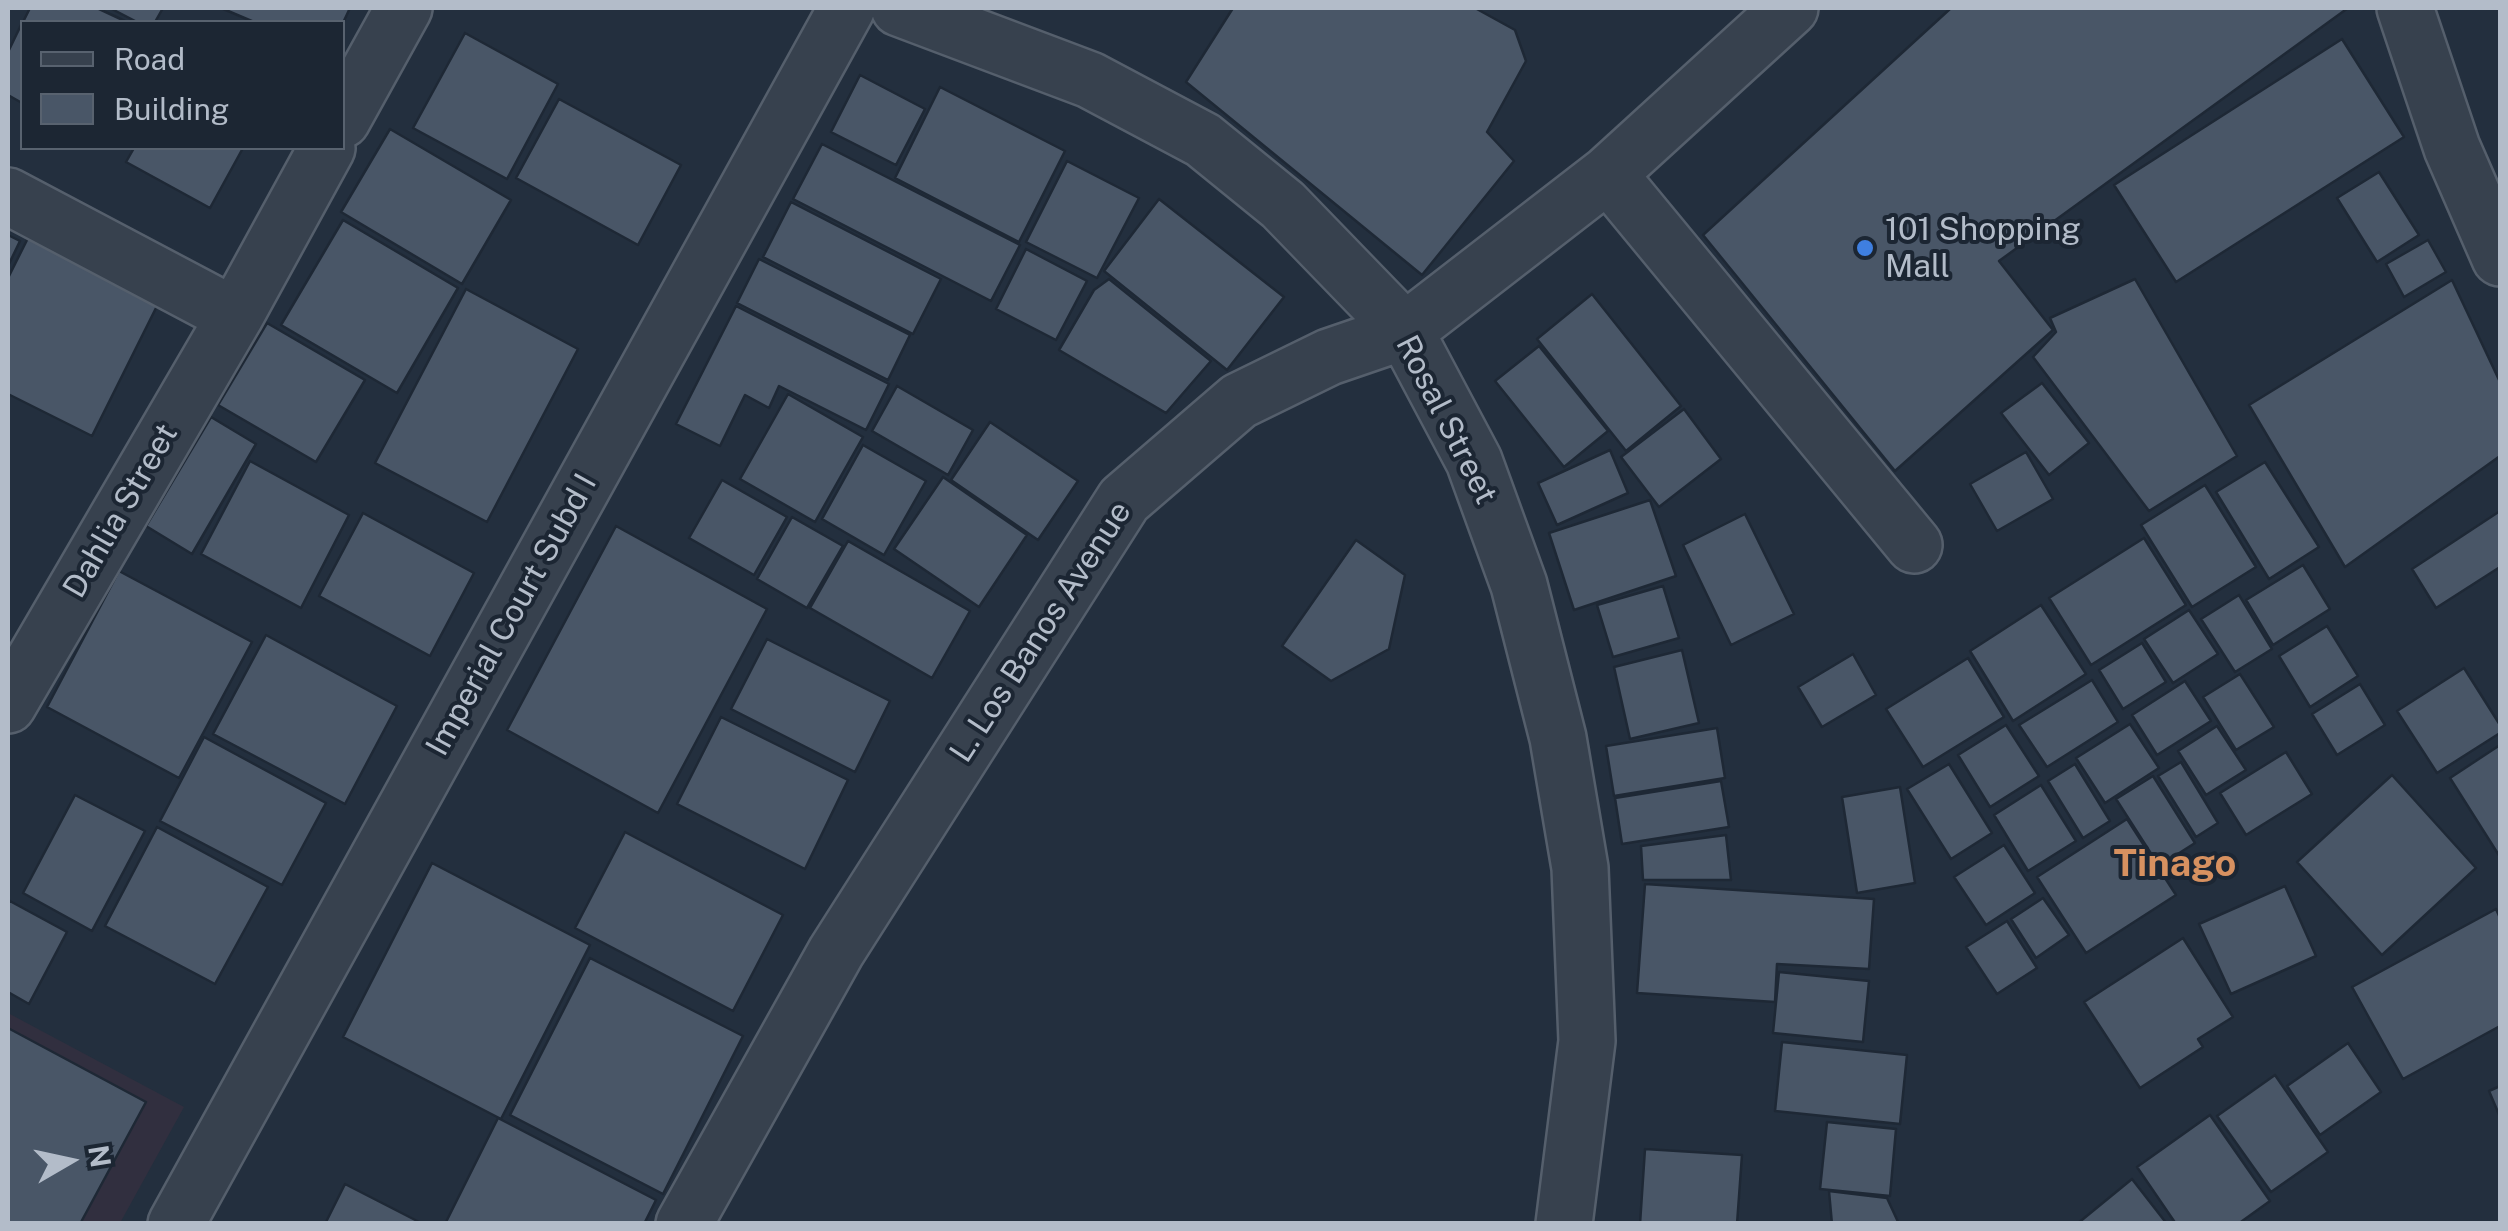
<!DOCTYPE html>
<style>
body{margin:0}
#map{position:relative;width:2508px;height:1231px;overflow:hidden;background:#232f3e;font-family:"Public Sans",sans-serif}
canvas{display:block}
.frame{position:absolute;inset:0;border:10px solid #b3bcc9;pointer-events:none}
.legend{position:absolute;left:20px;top:20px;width:325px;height:130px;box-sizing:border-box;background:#1c2633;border:2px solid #58626f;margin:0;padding:12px 18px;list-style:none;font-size:30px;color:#b3bcc9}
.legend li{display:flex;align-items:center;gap:20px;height:50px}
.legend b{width:50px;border:2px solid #58626f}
.north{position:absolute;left:20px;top:1111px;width:100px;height:100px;-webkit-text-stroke:8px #1c2633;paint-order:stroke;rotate:81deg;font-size:28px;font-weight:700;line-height:40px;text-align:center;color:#b3bcc9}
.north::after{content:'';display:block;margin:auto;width:35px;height:45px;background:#b3bcc9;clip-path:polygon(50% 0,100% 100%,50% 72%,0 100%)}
</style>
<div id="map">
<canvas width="2508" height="1231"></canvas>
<div class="frame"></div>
<ul class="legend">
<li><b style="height:12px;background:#37414e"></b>Road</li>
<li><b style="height:28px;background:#495667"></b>Building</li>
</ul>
<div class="north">N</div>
</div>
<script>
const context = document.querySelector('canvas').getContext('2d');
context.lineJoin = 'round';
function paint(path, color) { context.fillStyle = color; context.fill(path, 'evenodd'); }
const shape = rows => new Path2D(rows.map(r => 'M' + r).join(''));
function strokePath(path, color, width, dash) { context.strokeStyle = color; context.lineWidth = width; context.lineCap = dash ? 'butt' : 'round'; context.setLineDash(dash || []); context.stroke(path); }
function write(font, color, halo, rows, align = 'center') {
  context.font = font + ' "Public Sans",sans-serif'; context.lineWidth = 8; context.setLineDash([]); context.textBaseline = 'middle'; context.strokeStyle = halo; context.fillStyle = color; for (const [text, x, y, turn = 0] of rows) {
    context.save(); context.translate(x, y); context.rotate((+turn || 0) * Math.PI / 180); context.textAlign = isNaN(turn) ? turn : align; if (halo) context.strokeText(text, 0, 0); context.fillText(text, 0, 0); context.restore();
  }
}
const medical = shape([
 [8,1013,184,1107,120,1223,8,1223]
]);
const building = shape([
 [30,8,97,8,127,22,23,22,30,8],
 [110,8,163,8,155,22,137,22,110,8],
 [221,8,350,8,342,25,254,22,221,8],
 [1233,8,1475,8,1515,30,1526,61,1487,132,1514,161,1422,275,1186,82,1233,8],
 [1951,8,2348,8,1999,261,2053,330,1895,471,1703,235,1951,8],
 [22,23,22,103,8,95,8,52,22,23],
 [465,33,558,84,507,179,413,128,465,33],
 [2342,39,2404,137,2176,282,2114,185,2342,39],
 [860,75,925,109,896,165,831,132,860,75],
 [940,87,1065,151,1019,242,895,178,940,87],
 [559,99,681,165,638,245,516,178,559,99],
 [390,129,511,200,462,284,341,212,390,129],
 [822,144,1020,245,991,301,793,199,822,144],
 [134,148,243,148,210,208,126,162,134,148],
 [1067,161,1139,198,1097,278,1026,242,1067,161],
 [2379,172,2419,235,2377,262,2337,198,2379,172],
 [1159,199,1284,297,1227,370,1104,271,1159,199],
 [791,202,941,279,913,334,763,257,791,202],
 [343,220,458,288,397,393,281,325,343,220],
 [8,235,20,241,8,266,8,235],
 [29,236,159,302,92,436,8,394,8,278,29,236],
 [2428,240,2446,272,2404,297,2386,264,2428,240],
 [1026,249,1087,281,1056,340,996,309,1026,249],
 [759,259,910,335,888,380,737,303,759,259],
 [1109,279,1211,361,1166,413,1059,350,1094,290,1109,279],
 [2135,279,2237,456,2149,511,2033,357,2056,332,2050,318,2135,279],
 [2452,280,2500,382,2500,456,2345,567,2249,405,2452,280],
 [466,289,578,349,487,522,375,463,466,289],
 [1592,294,1681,406,1626,451,1537,339,1592,294],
 [736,306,889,384,866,430,779,386,769,408,745,395,720,446,676,424,736,306],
 [267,323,365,380,316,462,218,405,267,323],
 [1539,346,1608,431,1564,467,1495,381,1539,346],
 [2042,383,2089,443,2049,475,2001,413,2042,383],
 [897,386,973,430,948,475,872,431,897,386],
 [788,394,863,437,815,522,740,479,788,394],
 [1684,409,1721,459,1659,507,1621,457,1684,409],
 [211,417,256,444,192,554,146,526,211,417],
 [990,422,1078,481,1038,540,951,480,990,422],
 [863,445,926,481,884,555,822,519,863,445],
 [1610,450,1628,493,1557,525,1538,483,1610,450],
 [2026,452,2053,499,1997,531,1970,484,2026,452],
 [250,461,349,515,301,608,201,554,250,461],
 [2265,462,2319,547,2269,579,2216,492,2265,462],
 [943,477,1027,535,979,607,894,549,943,477],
 [722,480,787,517,754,575,689,538,722,480],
 [2205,485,2256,567,2192,607,2141,525,2205,485],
 [1650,500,1676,576,1574,610,1549,533,1650,500],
 [2500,511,2500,567,2436,608,2412,569,2500,511],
 [363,513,474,573,430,656,319,596,363,513],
 [1745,514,1794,614,1731,645,1683,545,1745,514],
 [792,517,843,546,807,608,757,579,792,517],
 [616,526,767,609,658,813,507,730,616,526],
 [2144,538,2186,605,2091,665,2049,598,2144,538],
 [1356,540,1405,575,1389,649,1331,681,1282,646,1356,540],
 [848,541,970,611,932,678,810,608,848,541],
 [2303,565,2330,609,2273,645,2246,600,2303,565],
 [119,571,252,642,179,778,47,707,119,571],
 [1663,586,1679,638,1613,657,1597,605,1663,586],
 [2239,595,2272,649,2235,672,2201,619,2239,595],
 [2041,605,2086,674,2013,721,1970,651,2041,605],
 [2189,610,2218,654,2173,683,2144,639,2189,610],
 [2327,626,2358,676,2310,707,2279,656,2327,626],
 [266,635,397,706,345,804,213,734,266,635],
 [767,639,890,701,855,772,731,709,767,639],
 [2142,643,2166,682,2123,709,2099,670,2142,643],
 [1682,650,1699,723,1630,739,1614,667,1682,650],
 [1853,654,1876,695,1822,727,1798,687,1853,654],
 [1968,658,2004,717,1923,767,1886,709,1968,658],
 [2464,668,2500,725,2500,733,2437,773,2397,711,2464,668],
 [2240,674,2274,727,2236,750,2203,697,2240,674],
 [2092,680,2118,722,2047,767,2019,725,2092,680],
 [2185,681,2211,721,2157,755,2132,715,2185,681],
 [2360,684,2385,725,2337,755,2312,714,2360,684],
 [721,717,848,780,805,869,677,804,721,717],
 [2130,724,2159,768,2105,803,2076,758,2130,724],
 [2006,725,2039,776,1990,807,1958,755,2006,725],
 [2217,726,2246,770,2206,795,2178,751,2217,726],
 [1717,728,1725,778,1614,796,1606,746,1717,728],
 [204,737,326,803,282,885,160,821,204,737],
 [2500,745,2500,857,2450,778,2500,745],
 [2286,752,2312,794,2246,835,2220,793,2286,752],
 [2181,762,2218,823,2196,837,2158,776,2181,762],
 [1949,764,1992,833,1951,859,1907,789,1949,764],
 [2075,764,2110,821,2083,838,2048,781,2075,764],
 [2392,775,2476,868,2382,955,2297,862,2392,775],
 [2153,776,2195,843,2159,866,2116,799,2153,776],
 [1721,781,1729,827,1622,844,1615,798,1721,781],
 [2041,785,2076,841,2028,871,1994,815,2041,785],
 [1900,787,1915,883,1857,893,1842,797,1900,787],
 [75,795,145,831,92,931,23,893,75,795],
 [2127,819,2176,895,2086,953,2037,877,2127,819],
 [157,827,268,887,215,984,105,926,157,827],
 [625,832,783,915,733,1011,575,928,625,832],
 [1726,835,1731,880,1643,880,1641,846,1726,835],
 [2004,845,2035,893,1986,925,1954,877,2004,845],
 [432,863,590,945,501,1119,343,1037,432,863],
 [1645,884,1874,899,1869,969,1777,964,1775,1002,1637,993,1645,884],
 [2285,886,2316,956,2231,994,2199,924,2285,886],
 [2043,898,2069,935,2036,958,2011,919,2043,898],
 [8,900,67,932,29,1004,8,992,8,900],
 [2496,909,2500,918,2500,1026,2403,1079,2352,987,2496,909],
 [2007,921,2037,968,1997,994,1966,947,2007,921],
 [2183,938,2233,1017,2198,1039,2203,1047,2140,1088,2084,1002,2183,938],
 [590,958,743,1036,663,1194,510,1115,590,958],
 [1779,972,1869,981,1863,1042,1773,1033,1779,972],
 [8,1028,146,1102,80,1224,8,1224,8,1028],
 [1782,1042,1907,1055,1900,1124,1775,1111,1782,1042],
 [2348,1043,2381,1092,2320,1135,2287,1086,2348,1043],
 [2275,1075,2328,1152,2271,1192,2217,1116,2275,1075],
 [2500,1086,2500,1117,2489,1091,2500,1086],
 [2210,1115,2270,1201,2238,1224,2176,1224,2137,1167,2210,1115],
 [498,1118,656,1200,644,1224,445,1224,498,1118],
 [1827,1122,1896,1129,1890,1196,1820,1189,1827,1122],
 [1645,1149,1742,1155,1737,1224,1640,1224,1645,1149],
 [2132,1179,2167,1224,2077,1224,2132,1179],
 [345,1184,423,1224,325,1224,345,1184],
 [1829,1191,1887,1198,1899,1224,1832,1224,1829,1191]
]);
const minor = shape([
 [899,8,1090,80,1203,140,1283,205,1405,331,1474,461,1519,585,1558,738,1580,868,1587,1041,1564,1224],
 [2405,8,2452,148,2500,258],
 [342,120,404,8],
 [1608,174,1914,545],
 [8,196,235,316,327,148],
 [8,705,235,316],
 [176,1224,847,8],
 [684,1224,836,952,1124,500,1239,401,1329,357,1405,331,1608,174,1790,8]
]);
const markers = [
 [1865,248,10,"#3f7fe0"]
];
const poiNames = [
 ["101 Shopping",1885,230],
 ["Mall",1885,267]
];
const streetNames = [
 ["Rosal Street",1446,420,63],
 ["Dahlia Street",121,511,-60],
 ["Imperial Court Subd I",512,615,-61],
 ["L. Los Banos Avenue",1041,632,-57]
];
const quarterNames = [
 ["Tinago",2175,864]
];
paint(medical, '#312f3f');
paint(building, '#495667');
strokePath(building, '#1e2835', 2.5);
strokePath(minor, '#555f6c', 60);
strokePath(minor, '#37414e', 55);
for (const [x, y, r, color] of markers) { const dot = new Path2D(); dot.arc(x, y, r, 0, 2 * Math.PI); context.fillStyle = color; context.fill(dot); strokePath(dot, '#1c2633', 4); }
write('32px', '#b3bcc9', '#1c2633', poiNames, 'left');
write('32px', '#b3bcc9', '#1c2633', streetNames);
write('bold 38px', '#d79160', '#1c2633', quarterNames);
</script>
